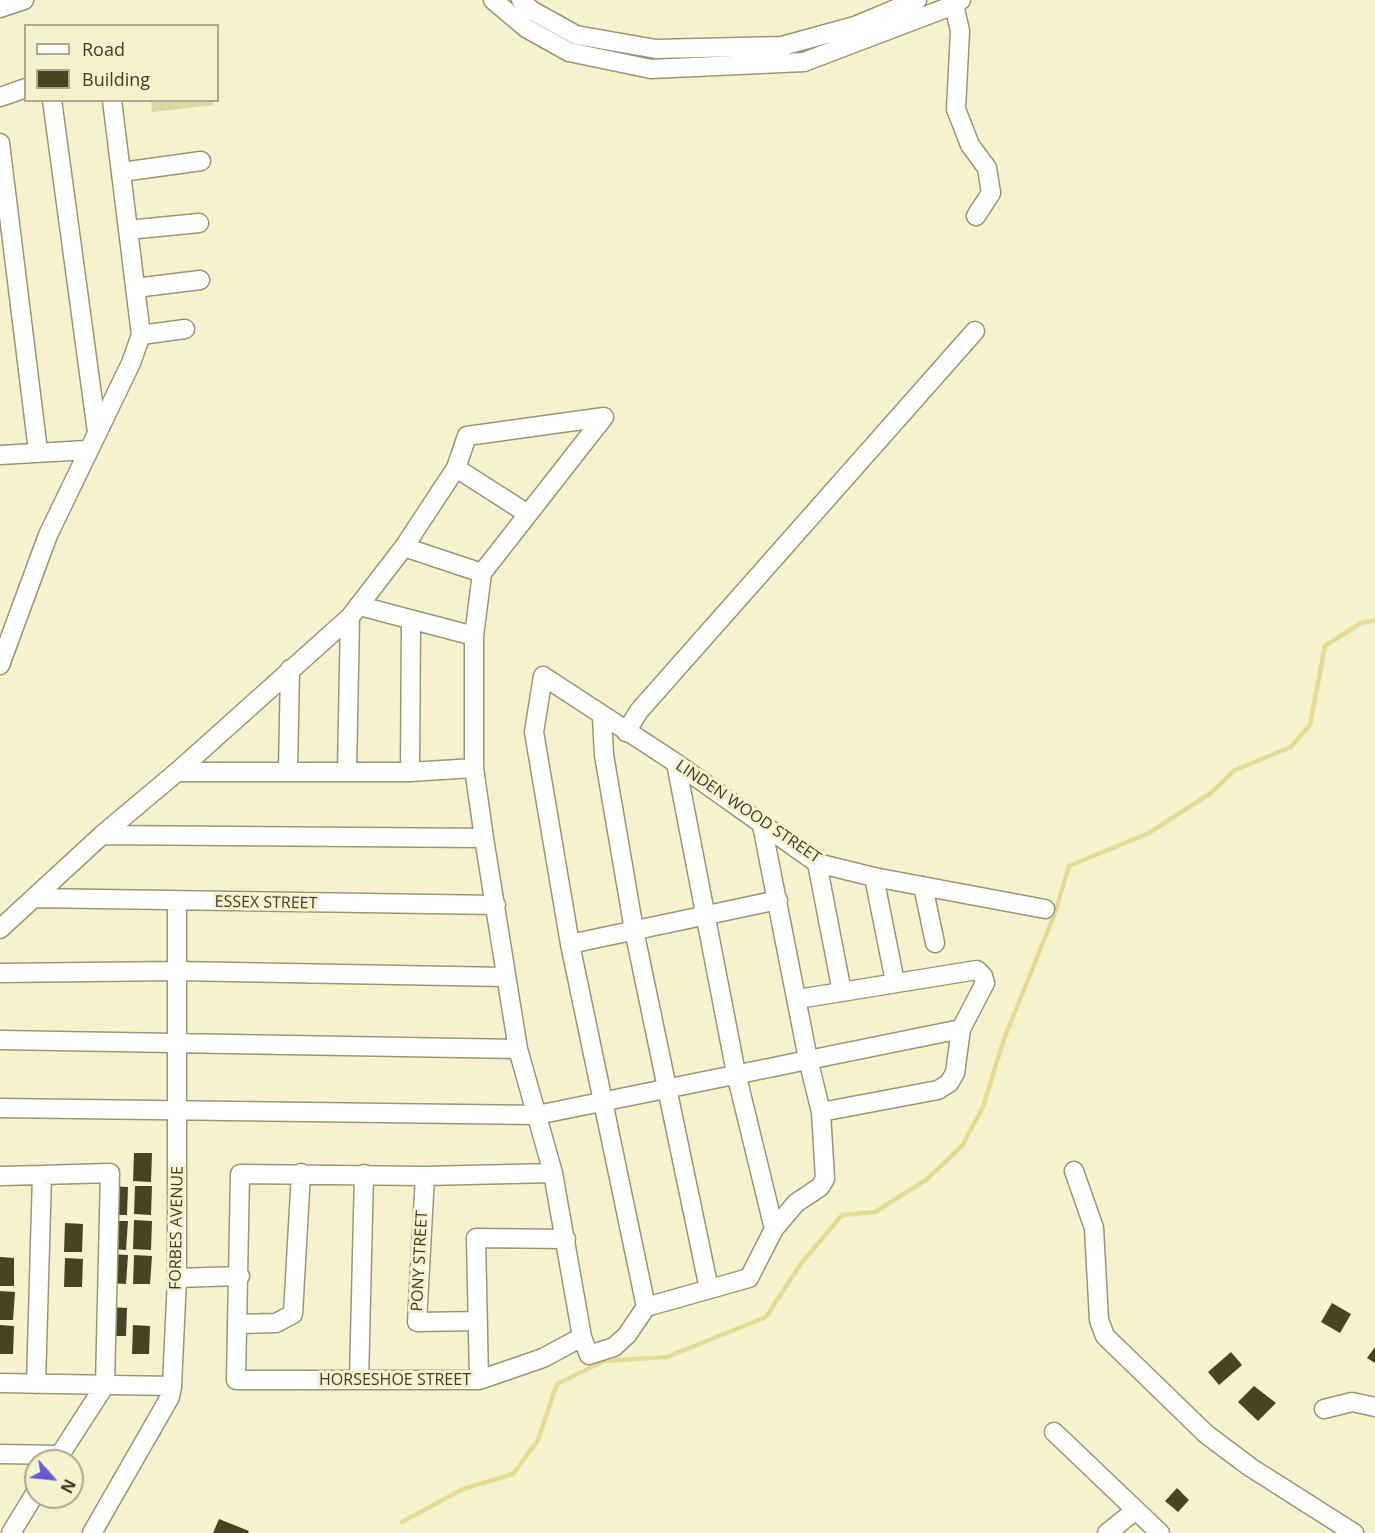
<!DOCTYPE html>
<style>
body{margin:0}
#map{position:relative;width:1375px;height:1533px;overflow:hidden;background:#f6f2ce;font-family:"Open Sans",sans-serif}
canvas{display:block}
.legend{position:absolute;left:24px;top:24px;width:195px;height:78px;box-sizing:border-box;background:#f6f2ce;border:2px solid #aca98e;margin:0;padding:8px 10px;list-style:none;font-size:18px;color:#3d3b2d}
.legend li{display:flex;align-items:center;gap:12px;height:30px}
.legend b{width:30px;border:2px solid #aca98e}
.north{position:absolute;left:24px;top:1449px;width:60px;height:60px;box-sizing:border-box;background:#f6f2ce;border:2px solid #aca98e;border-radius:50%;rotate:117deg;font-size:16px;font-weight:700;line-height:24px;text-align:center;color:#3d3b2d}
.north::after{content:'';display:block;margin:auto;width:21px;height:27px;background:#645ad3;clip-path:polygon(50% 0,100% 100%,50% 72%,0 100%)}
</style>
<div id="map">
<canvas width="1375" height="1533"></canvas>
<ul class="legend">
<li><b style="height:8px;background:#fff"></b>Road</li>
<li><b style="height:16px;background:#474425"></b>Building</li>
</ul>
<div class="north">N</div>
</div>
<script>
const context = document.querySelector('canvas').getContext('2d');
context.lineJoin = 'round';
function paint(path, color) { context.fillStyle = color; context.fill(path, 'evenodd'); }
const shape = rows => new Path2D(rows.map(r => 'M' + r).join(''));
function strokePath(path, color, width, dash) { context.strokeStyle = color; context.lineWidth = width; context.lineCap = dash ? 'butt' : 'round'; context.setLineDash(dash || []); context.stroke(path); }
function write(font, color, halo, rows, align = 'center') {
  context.font = font + ' "Open Sans",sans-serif'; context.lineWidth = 6; context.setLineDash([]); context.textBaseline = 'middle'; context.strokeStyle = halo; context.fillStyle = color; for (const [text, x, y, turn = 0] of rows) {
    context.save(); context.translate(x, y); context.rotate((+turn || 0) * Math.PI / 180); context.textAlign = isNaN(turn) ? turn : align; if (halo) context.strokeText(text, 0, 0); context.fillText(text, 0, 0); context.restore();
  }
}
const green = shape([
 [151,101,213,101,213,105,152,112]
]);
const stream = shape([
 [402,1522,463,1489,513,1474,538,1440,557,1384,604,1361,667,1357,766,1317,800,1265,842,1215,875,1212,926,1180,962,1146,983,1107,1004,1039,1055,913,1069,866,1149,833,1211,793,1235,770,1291,747,1310,725,1325,646,1361,623,1375,620]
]);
const building = shape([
 [134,1153,152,1153,151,1182,133,1181],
 [110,1186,128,1187,127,1215,109,1215],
 [135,1186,152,1186,151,1215,134,1214],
 [134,1220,152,1221,151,1250,133,1249],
 [110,1221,128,1221,126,1250,109,1249],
 [65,1223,83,1224,82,1252,64,1252],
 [110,1254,128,1255,126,1284,108,1283],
 [134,1255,152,1256,150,1284,133,1284],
 [0,1257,14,1258,14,1286,0,1286],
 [65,1258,83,1259,82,1287,64,1287],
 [0,1291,15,1292,13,1320,0,1320],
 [1332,1303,1351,1314,1340,1333,1321,1322],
 [109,1307,127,1308,126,1336,108,1336],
 [0,1325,14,1326,13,1354,0,1354],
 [133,1325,150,1326,149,1354,132,1354],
 [1375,1347,1375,1363,1367,1358],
 [1231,1352,1242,1365,1219,1385,1208,1372],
 [1254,1386,1276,1403,1258,1421,1238,1402],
 [1177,1488,1189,1500,1178,1512,1165,1501],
 [219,1519,249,1531,248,1533,213,1533]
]);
const minor = shape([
 [493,0,526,28,569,52,651,69,804,62,954,5,961,0],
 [521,0,531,10,576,35,656,49,782,46,855,26,917,0],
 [953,0,960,31,956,109,970,145,987,168,991,193,976,216],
 [0,8,24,0],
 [0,97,26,88],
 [52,100,97,432],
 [0,143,38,451],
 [122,172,201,161],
 [128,230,199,223],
 [135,288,200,280],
 [141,335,185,329],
 [604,417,482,573,474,636,474,768,484,838,518,1049,553,1173,582,1337,589,1355,614,1347,627,1335,646,1307,749,1278,774,1229,796,1203,820,1187,825,1179,821,1112,808,1059,762,825],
 [0,455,87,450],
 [456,468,528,514],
 [404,547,482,573],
 [360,606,474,636],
 [0,665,48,535,131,363,141,335,112,100],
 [602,717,604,755,634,930,709,1289],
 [626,732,639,711,975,331],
 [676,763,736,1073,774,1229],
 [288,770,290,669],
 [347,770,350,617],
 [177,772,410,772,474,768],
 [410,772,411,620],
 [102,835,484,838],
 [817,863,842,992],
 [874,877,895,982],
 [923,886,935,943],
 [35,898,496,905],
 [0,929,102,835,177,772,350,617,404,547,456,468,467,436,604,417],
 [570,944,778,900],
 [0,973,176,971,506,977],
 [798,999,977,970,983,976,985,983,961,1029,955,1073,949,1083,938,1090,821,1112],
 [0,1040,518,1049],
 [0,1108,537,1115,961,1029],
 [1074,1171,1094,1228,1099,1320,1105,1336,1206,1434,1250,1467,1354,1533],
 [553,1173,425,1176,240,1174,236,1380,479,1380,543,1358,582,1337],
 [0,1176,42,1175],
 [425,1176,417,1322,478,1321],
 [177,1278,240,1276],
 [646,1307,570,944,534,732,543,676,676,763,817,863,874,877,1045,909],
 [238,1324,276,1323,293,1314,301,1173],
 [359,1380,364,1174],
 [479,1380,476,1238,566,1239],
 [0,1383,172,1386],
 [36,1384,42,1175,110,1173,105,1385,56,1461],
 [1324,1409,1352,1402,1375,1407],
 [1054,1432,1160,1533],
 [0,1454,59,1455],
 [11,1533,36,1492],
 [92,1533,170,1397,172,1386,177,1278,177,902],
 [1107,1533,1136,1510]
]);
const streetNames = [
 ["LINDEN WOOD STREET",748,812,34],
 ["ESSEX STREET",266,903,1],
 ["FORBES AVENUE",177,1228,-89],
 ["PONY STREET",420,1261,-87],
 ["HORSESHOE STREET",395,1380]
];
paint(green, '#dcd6a2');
strokePath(stream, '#e5dc91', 4.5);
paint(building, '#474425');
strokePath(minor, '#9b9776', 21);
strokePath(minor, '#fff', 18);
write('16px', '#3d3b2d', '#f6f2ce', streetNames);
</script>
